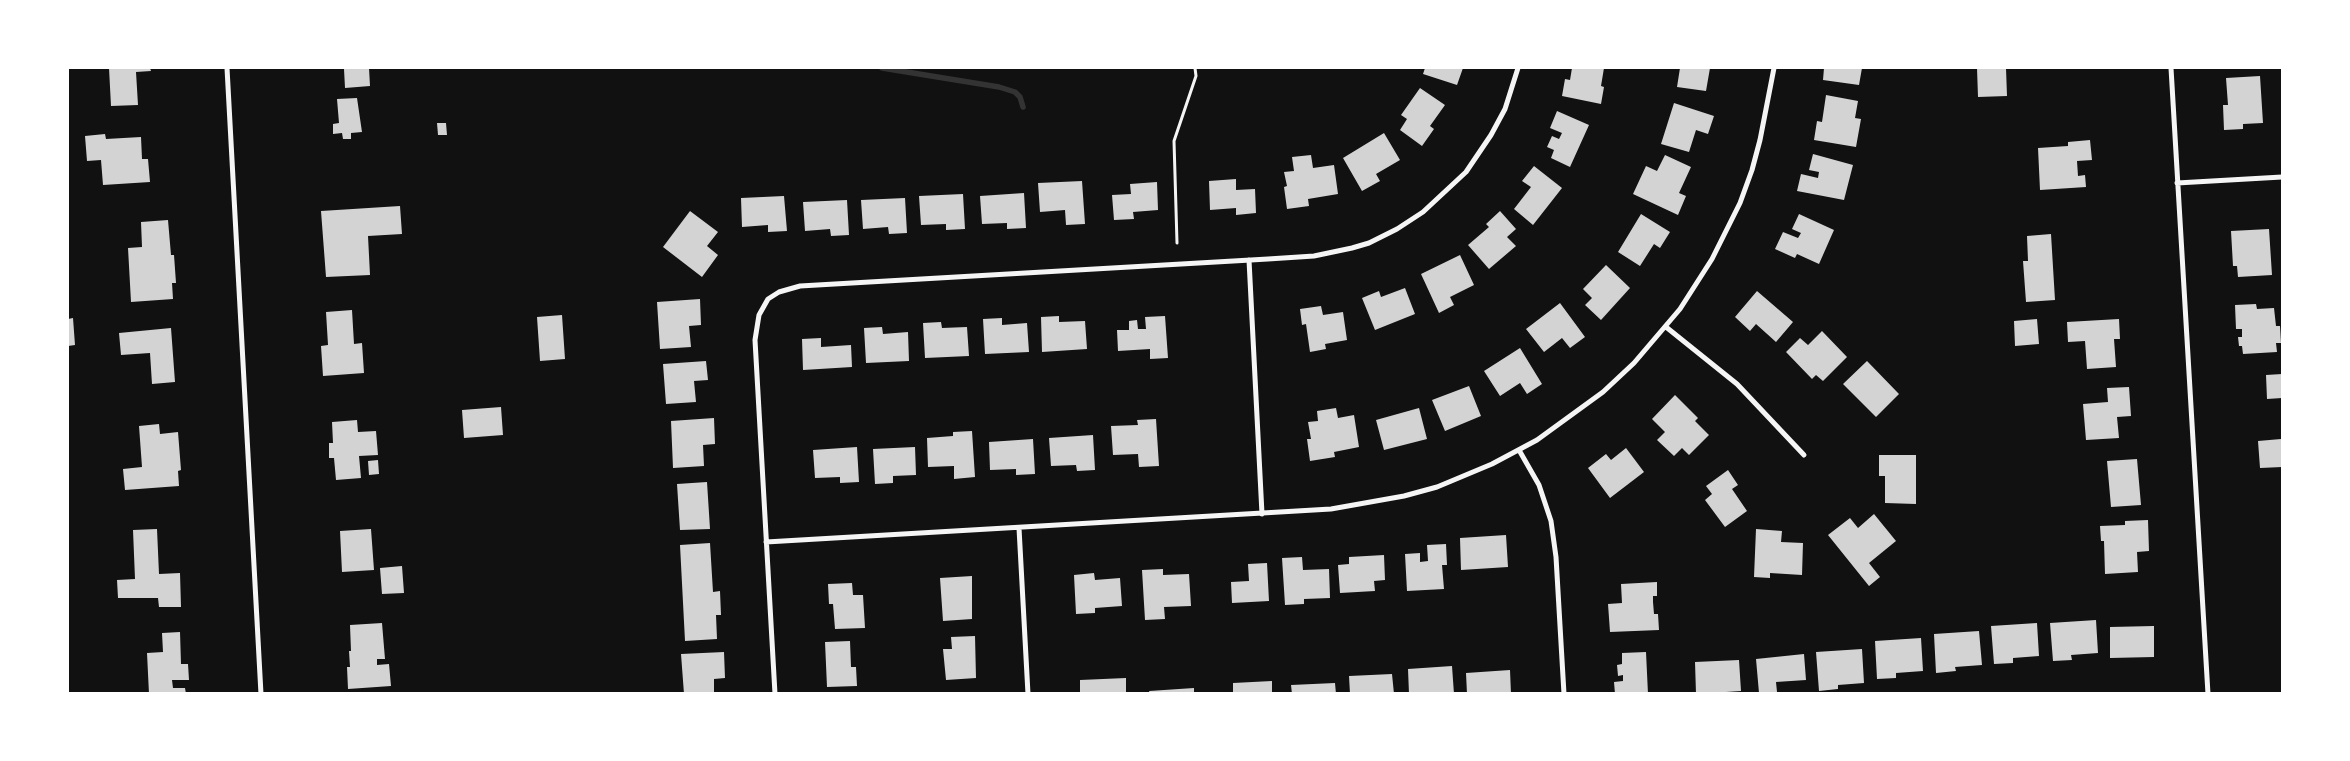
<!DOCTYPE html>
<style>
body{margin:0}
#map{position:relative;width:2350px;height:761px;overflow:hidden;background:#111;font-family:"DM Sans",sans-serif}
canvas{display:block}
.frame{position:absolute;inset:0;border:69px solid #fff;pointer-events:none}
</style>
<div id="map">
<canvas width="2350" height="761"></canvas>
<div class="frame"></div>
</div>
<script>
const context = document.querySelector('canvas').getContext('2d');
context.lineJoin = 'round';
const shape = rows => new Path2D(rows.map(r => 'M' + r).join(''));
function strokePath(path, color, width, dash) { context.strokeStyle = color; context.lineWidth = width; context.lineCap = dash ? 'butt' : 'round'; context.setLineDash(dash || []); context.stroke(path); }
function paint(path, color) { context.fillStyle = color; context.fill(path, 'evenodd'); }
const stream = shape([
 [882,68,999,87,1015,92,1020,97,1023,107]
]);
const building = shape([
 [109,68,150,68,151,71,136,72,138,105,111,106],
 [369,68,370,86,345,88,344,69],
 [1425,68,1463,68,1457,85,1423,74],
 [1572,68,1604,68,1601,86,1604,87,1601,104,1562,96,1565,79,1570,80],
 [1680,68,1710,68,1706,91,1677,87],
 [1824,68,1862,68,1859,85,1823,80],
 [1977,68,2006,68,2007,96,1978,97],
 [2260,76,2263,123,2243,124,2243,129,2224,130,2223,105,2228,105,2226,78],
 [1420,88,1445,105,1430,126,1434,129,1422,146,1400,130,1407,119,1401,115],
 [1826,95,1858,101,1855,118,1861,119,1856,147,1814,140,1817,121,1822,122],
 [357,98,362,132,351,133,351,139,343,139,342,133,333,134,333,124,339,123,337,99],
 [1674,103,1714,116,1708,134,1696,130,1689,152,1661,144],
 [1557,111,1589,125,1570,167,1551,158,1554,150,1547,147,1552,136,1559,139,1562,133,1550,128],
 [437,123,446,123,447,135,438,135],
 [1384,133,1400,160,1376,174,1380,181,1362,191,1343,158],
 [105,134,106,139,141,137,142,159,148,159,150,182,103,185,101,160,87,161,85,136],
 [2090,140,2092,160,2077,161,2078,176,2085,175,2086,187,2040,190,2038,148,2068,146,2068,142],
 [1813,154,1853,165,1844,200,1797,191,1801,174,1818,178,1819,172,1809,170],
 [1311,155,1313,168,1334,165,1338,194,1308,199,1309,206,1287,209,1284,187,1287,186,1284,172,1294,171,1292,157],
 [1665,155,1691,167,1679,193,1686,196,1678,215,1633,194,1646,166,1657,171],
 [1534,166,1562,188,1533,225,1514,209,1531,187,1522,181],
 [1236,179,1236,190,1255,189,1256,213,1236,215,1236,208,1210,210,1209,181],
 [1082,181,1085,224,1066,225,1065,210,1040,212,1038,183],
 [1157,182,1158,210,1133,212,1134,219,1114,220,1112,195,1131,194,1130,184],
 [1024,193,1026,228,1007,229,1007,223,982,224,980,196],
 [963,194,965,229,946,230,946,224,921,225,919,196],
 [784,196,787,231,768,232,768,225,742,227,741,198],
 [905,198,907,233,889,234,888,227,863,229,861,200],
 [847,200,849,235,831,236,830,229,805,231,803,202],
 [400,206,402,234,368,236,370,275,326,277,321,211],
 [690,211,718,232,707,246,718,255,702,277,663,247],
 [1500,211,1516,229,1507,237,1516,246,1489,269,1468,245,1489,227,1486,224],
 [1641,214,1670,232,1660,248,1654,244,1640,266,1618,252],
 [1799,214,1834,230,1819,264,1797,254,1795,258,1775,249,1783,232,1798,238,1801,233,1792,229],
 [168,220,171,255,174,255,176,283,172,283,173,299,131,302,128,248,142,247,141,222],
 [2269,229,2272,275,2238,277,2237,266,2233,266,2231,231],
 [2051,234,2055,300,2026,302,2023,261,2028,261,2027,236],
 [1460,255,1474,285,1450,297,1454,305,1439,313,1421,274],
 [1606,265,1630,288,1601,320,1585,305,1592,298,1583,289],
 [1405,288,1415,314,1375,330,1362,298,1379,291,1381,297],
 [1757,291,1793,322,1776,342,1756,324,1750,331,1735,317],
 [700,299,701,325,689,326,691,347,660,349,657,302],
 [1560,303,1585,337,1570,348,1562,338,1544,352,1526,329],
 [2256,304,2257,309,2274,308,2276,326,2280,326,2281,343,2276,343,2277,352,2243,354,2242,346,2239,346,2238,337,2242,337,2242,329,2236,329,2235,305],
 [1321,306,1323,315,1343,312,1347,340,1325,344,1326,349,1310,352,1306,324,1302,325,1300,309],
 [352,310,354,344,362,343,364,373,323,376,321,346,328,345,326,312],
 [562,315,565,359,540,361,537,317],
 [1059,316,1059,322,1085,321,1087,349,1042,352,1041,317],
 [1165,316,1168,358,1150,359,1150,349,1118,351,1117,330,1129,330,1129,321,1137,320,1138,329,1146,329,1145,317],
 [73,318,75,345,68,346,68,319],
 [1002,318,1002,325,1027,323,1029,352,985,354,983,319],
 [2037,319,2039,344,2015,346,2014,321],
 [2119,319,2120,339,2114,339,2116,367,2087,369,2085,341,2068,342,2067,322],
 [941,322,942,328,967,327,969,356,925,358,923,323],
 [882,327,883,334,908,332,909,361,866,363,864,328],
 [171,328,175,382,152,384,150,353,121,355,119,333],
 [1822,331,1847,357,1823,381,1816,375,1812,379,1786,352,1800,338,1808,345],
 [821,338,821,347,851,345,852,367,803,370,802,339],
 [1520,348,1542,384,1527,394,1520,383,1500,396,1484,371],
 [706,361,708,380,694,381,696,402,666,404,663,364],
 [1867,361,1899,394,1876,417,1843,384],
 [2282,374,2282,398,2267,399,2266,375],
 [1469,386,1481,416,1445,431,1432,400],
 [2129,387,2131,416,2117,417,2119,438,2086,440,2083,404,2108,402,2107,388],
 [1675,395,1698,418,1695,421,1709,435,1689,455,1682,448,1674,456,1657,440,1665,432,1652,419],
 [501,407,503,435,464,438,462,410],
 [1336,408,1338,418,1354,415,1359,447,1334,452,1335,457,1310,461,1307,439,1311,439,1308,422,1318,421,1317,411],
 [1419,408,1427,439,1384,450,1376,420],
 [714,418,715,444,703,445,704,466,673,468,671,421],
 [1156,419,1159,466,1139,467,1138,454,1113,455,1111,426,1138,425,1137,420],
 [357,420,358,432,376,431,378,455,359,456,361,478,336,480,334,458,329,458,329,443,333,443,332,422],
 [159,424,160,434,178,432,181,470,178,471,179,486,125,490,123,469,142,467,139,426],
 [972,431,975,477,954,479,954,466,928,467,927,438,953,436,953,432],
 [1093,435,1095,470,1077,471,1076,465,1051,466,1049,438],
 [1033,439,1035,474,1016,475,1016,469,990,470,989,442],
 [2281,439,2282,467,2260,468,2258,441],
 [857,447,859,482,840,483,840,477,815,478,813,450],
 [915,447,916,475,893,476,893,483,875,484,873,449],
 [1626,448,1644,472,1610,498,1588,468,1606,454,1611,460],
 [1879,455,1916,455,1916,504,1885,503,1885,476,1879,476],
 [2137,459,2141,505,2111,507,2107,461],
 [378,460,379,474,369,475,368,461],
 [1728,470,1738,485,1732,489,1747,511,1725,527,1705,500,1712,494,1706,486],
 [707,482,710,529,680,530,677,484],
 [1874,514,1896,541,1869,563,1880,577,1869,586,1828,535,1850,518,1858,528],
 [2148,520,2149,551,2137,552,2138,572,2105,574,2104,541,2101,541,2100,526,2125,525,2125,521],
 [157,529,159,574,180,573,181,607,159,607,158,598,118,598,117,580,135,579,133,530],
 [371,529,374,570,342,572,340,531],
 [1756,529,1782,531,1781,542,1803,543,1802,575,1770,573,1770,578,1754,577],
 [1506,535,1508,567,1461,570,1460,538],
 [710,543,713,592,720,591,721,615,716,615,717,639,685,641,680,545],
 [1446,544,1447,565,1442,565,1444,589,1407,591,1405,554,1420,553,1420,562,1428,561,1427,545],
 [1384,555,1385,580,1374,581,1375,591,1340,593,1338,565,1349,564,1349,557],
 [1302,557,1303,570,1329,569,1330,598,1304,599,1304,604,1285,605,1282,558],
 [1267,563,1269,601,1232,603,1231,582,1249,581,1248,564],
 [402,566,404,593,382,594,380,568],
 [1163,569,1163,575,1189,574,1191,606,1164,607,1165,619,1145,620,1142,570],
 [1094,573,1095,580,1120,578,1122,606,1095,608,1095,613,1076,614,1074,575],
 [972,576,972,619,943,621,940,578],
 [1657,582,1657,596,1653,596,1653,602,1654,614,1658,614,1659,630,1610,632,1608,604,1622,603,1621,584],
 [852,583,853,595,863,595,865,628,835,629,833,604,829,604,828,584],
 [2096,620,2098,653,2071,655,2072,660,2053,661,2050,623],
 [382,623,385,659,377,659,377,665,389,664,391,686,348,689,347,667,350,667,349,651,351,651,350,625],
 [2037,623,2039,656,2013,658,2013,663,1994,664,1991,626],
 [2154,626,2154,657,2110,658,2110,627],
 [1979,631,1982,665,1955,667,1956,671,1936,673,1934,634],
 [180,632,181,664,188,664,189,680,172,680,173,688,185,688,186,694,149,694,147,653,163,652,162,633],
 [975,636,976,678,946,680,943,649,952,649,951,637],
 [1921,638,1923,671,1896,673,1896,678,1877,679,1875,641],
 [850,641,851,667,856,667,857,686,827,687,825,642],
 [1862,649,1864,683,1838,685,1838,689,1819,691,1816,652],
 [724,652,725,678,714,679,714,694,684,694,681,654],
 [1646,652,1648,694,1615,694,1614,682,1623,681,1623,675,1618,676,1617,665,1622,664,1622,653],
 [1804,654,1806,680,1776,682,1777,692,1759,693,1756,659],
 [1739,660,1741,691,1696,694,1695,662],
 [1452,666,1454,694,1409,694,1408,669],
 [1510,670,1511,694,1467,694,1466,673],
 [1392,674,1394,694,1350,694,1349,676],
 [1126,678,1126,694,1080,694,1080,680],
 [1272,681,1272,694,1233,694,1233,683],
 [1335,683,1336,694,1292,694,1291,685],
 [1194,688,1194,694,1150,694,1149,691]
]);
const path = shape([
 [1177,243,1174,141,1196,76,1195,68]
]);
const minor = shape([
 [227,68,261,694],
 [2171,68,2208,694],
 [2177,183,2282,177],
 [1249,260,1262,514],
 [1666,327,1737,384,1804,455],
 [1519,450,1539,485,1551,521,1556,557,1564,694],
 [1019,528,1028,694],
 [766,542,1331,509,1404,496,1437,487,1492,464,1537,440,1603,392,1634,363,1680,309,1712,259,1740,203,1752,170,1760,140,1774,68],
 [775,694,755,340,759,315,768,299,779,292,800,286,1268,259,1314,256,1352,248,1369,243,1397,229,1423,212,1466,172,1491,135,1505,109,1518,68]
]);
strokePath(stream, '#333', 5.5);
paint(building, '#d3d3d3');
strokePath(path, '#f5f5f5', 3);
strokePath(minor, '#f5f5f5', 5);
</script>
